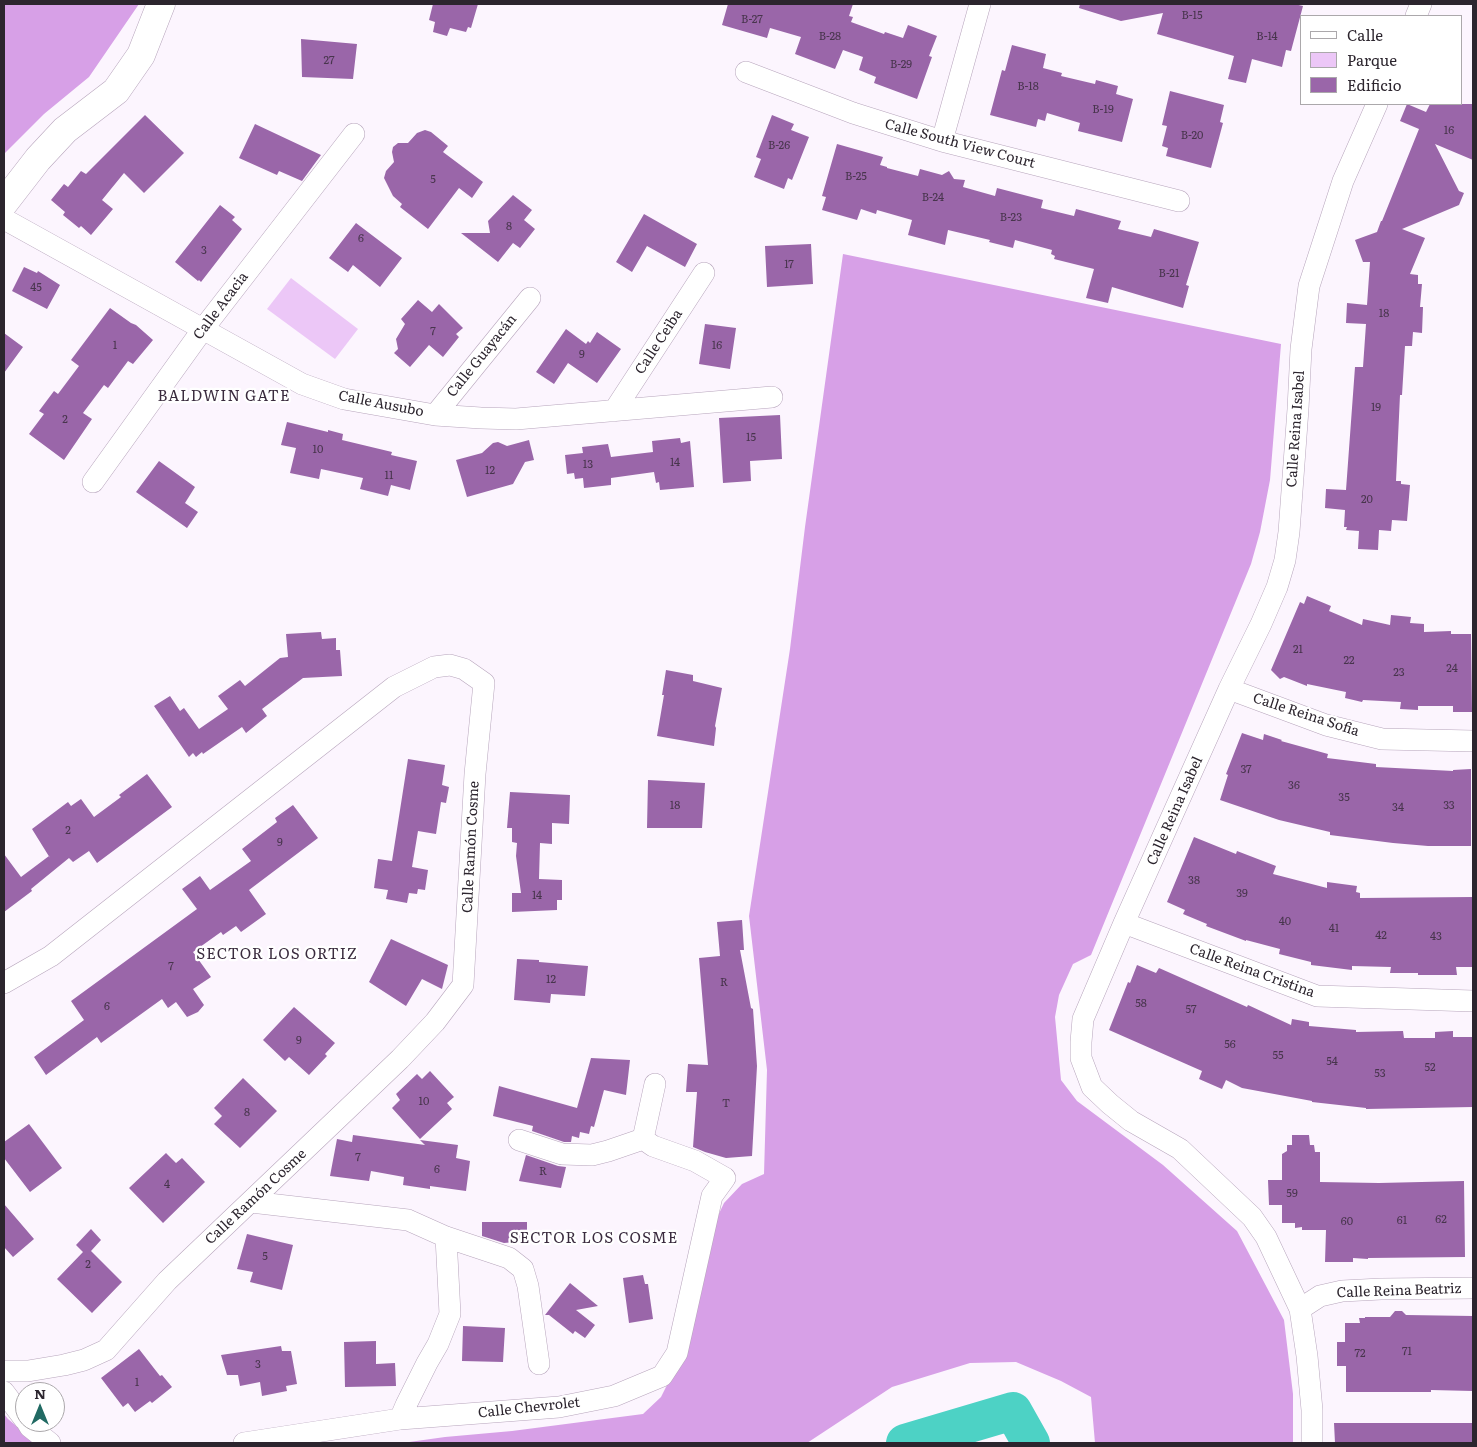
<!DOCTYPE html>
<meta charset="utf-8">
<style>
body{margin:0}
#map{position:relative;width:1477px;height:1447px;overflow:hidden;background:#fcf5fe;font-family:Literata,serif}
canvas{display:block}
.frame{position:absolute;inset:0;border:5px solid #2c252e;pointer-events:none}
.legend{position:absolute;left:1300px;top:15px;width:162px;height:90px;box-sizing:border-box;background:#fff;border:1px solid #aba8ab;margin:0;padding:6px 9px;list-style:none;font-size:15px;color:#2c252e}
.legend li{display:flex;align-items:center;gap:10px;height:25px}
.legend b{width:25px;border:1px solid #aba8ab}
.north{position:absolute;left:15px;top:1382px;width:50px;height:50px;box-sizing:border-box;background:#fff;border:1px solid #aba8ab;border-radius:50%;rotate:0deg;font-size:14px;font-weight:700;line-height:20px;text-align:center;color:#2c252e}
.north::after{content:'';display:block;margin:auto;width:18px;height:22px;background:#216a63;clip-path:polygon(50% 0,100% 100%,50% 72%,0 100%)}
</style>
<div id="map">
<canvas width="1477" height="1447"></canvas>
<div class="frame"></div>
<ul class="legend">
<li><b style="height:6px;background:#fff"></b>Calle</li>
<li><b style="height:14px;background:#ecc7f7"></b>Parque</li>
<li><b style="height:14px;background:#9a66a9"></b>Edificio</li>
</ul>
<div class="north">N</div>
</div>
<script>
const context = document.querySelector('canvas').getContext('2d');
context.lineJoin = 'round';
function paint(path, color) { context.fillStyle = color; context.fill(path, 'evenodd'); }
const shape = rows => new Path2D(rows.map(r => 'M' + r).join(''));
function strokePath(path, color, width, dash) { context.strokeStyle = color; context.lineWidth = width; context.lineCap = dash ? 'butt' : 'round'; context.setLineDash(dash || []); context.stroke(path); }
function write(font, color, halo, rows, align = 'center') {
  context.font = font + ' Literata,serif'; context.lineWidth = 4.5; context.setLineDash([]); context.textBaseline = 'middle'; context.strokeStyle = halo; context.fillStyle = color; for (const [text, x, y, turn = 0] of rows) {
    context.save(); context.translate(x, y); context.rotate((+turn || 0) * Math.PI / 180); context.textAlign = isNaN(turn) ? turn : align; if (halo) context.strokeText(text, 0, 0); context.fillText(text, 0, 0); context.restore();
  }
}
const green = shape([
 [291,278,358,329,335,359,267,309]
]);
const forest = shape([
 [4,4,139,4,89,77,44,114,4,154],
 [843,254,1281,344,1270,480,1260,532,1251,564,1091,955,1073,964,1059,995,1055,1017,1061,1080,1077,1101,1163,1165,1237,1231,1284,1320,1293,1394,1293,1443,1095,1443,1091,1397,1061,1381,1016,1362,970,1363,892,1387,807,1443,402,1443,445,1437,512,1431,643,1414,661,1397,675,1369,706,1241,724,1203,742,1184,764,1174,767,1070,749,916,790,649,805,527],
 [4,1414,8,1419,37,1443,4,1443]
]);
const river = shape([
 [905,1443,1013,1411,1031,1443]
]);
const building = shape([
 [433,4,478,4,471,28,468,27,466,32,450,28,447,36,433,32,435,22,429,20],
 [728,4,853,4,849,16,853,17,851,22,884,34,885,32,903,38,908,25,937,36,929,56,932,57,917,99,874,83,876,77,859,70,863,57,843,50,835,69,795,54,801,37,770,28,767,38,722,25],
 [1080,4,1294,4,1303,6,1291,51,1286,50,1282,67,1252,59,1246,83,1228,79,1234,56,1157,34,1163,13,1121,21,1079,8],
 [301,39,357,44,353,79,302,77],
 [1012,45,1046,54,1043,68,1062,73,1061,76,1095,84,1096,80,1118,86,1116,94,1133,99,1122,142,1078,131,1080,123,1047,113,1045,121,1038,119,1036,127,990,115,1002,70,1005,71],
 [1170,91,1224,105,1220,122,1223,123,1211,168,1166,156,1168,148,1162,146,1167,126,1162,125],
 [1407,104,1426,112,1430,104,1473,104,1473,160,1435,144,1459,191,1464,193,1459,205,1402,229,1425,238,1410,274,1418,275,1418,284,1422,284,1420,307,1423,307,1422,333,1413,332,1412,346,1405,346,1402,395,1400,395,1396,481,1401,481,1401,484,1410,485,1407,521,1392,520,1391,531,1379,530,1378,550,1358,549,1359,531,1346,530,1347,527,1344,527,1345,510,1325,508,1326,489,1346,490,1355,367,1363,367,1366,324,1346,323,1347,303,1367,305,1370,262,1363,262,1355,240,1377,232,1381,221,1382,221,1419,129,1400,121],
 [145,115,184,153,144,193,124,173,102,200,113,209,91,235,81,226,79,228,63,215,65,212,51,200,64,184,68,187,81,171,86,174],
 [772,115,794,124,791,130,809,137,792,180,788,178,784,189,754,177,761,159,756,157],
 [255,124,321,155,302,181,279,171,277,175,239,158],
 [425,130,431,132,448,146,443,152,483,182,472,198,459,188,428,229,400,207,402,204,393,196,384,178,386,171,394,162,392,152,393,147,398,143,408,143,417,133],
 [837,144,883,157,880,165,887,167,887,168,918,176,920,169,942,175,949,171,954,179,965,180,963,187,995,196,997,188,1043,200,1041,208,1074,216,1076,209,1121,221,1118,229,1151,237,1154,229,1199,242,1186,285,1189,286,1183,308,1112,287,1108,303,1086,298,1094,269,1054,259,1055,256,1051,254,1052,250,1015,240,1013,248,989,242,990,240,948,230,945,245,908,235,912,220,877,210,876,214,861,209,857,220,822,210,826,197,822,196],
 [513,195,532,210,524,220,535,229,520,248,513,243,498,262,461,233,490,233,488,221],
 [220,205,235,217,232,220,242,229,201,282,199,280,198,281,175,262],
 [644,214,697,244,685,267,647,246,632,272,616,262],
 [356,223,402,258,380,287,353,265,348,272,329,258],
 [811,244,813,284,767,287,765,246],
 [24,267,37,273,38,271,60,285,47,309,12,291],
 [418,300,432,312,439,304,463,328,456,334,459,337,443,357,429,345,410,367,394,353,398,349,396,339,405,324,401,319],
 [110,308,131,323,136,325,153,340,133,364,128,361,108,388,104,385,83,413,92,419,64,460,29,434,44,414,39,411,54,391,58,394,79,366,71,360],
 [705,324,736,328,730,369,699,364],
 [566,329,586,344,588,341,590,343,597,332,621,349,597,383,568,363,554,384,536,372],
 [4,333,23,347,4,373],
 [780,415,782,459,750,461,751,481,723,483,719,418],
 [287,422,328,432,328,430,343,434,342,440,392,452,391,455,417,461,410,490,391,485,388,496,360,489,363,478,321,469,319,479,290,473,296,448,281,445],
 [680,438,681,443,690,441,694,487,660,490,659,482,656,483,654,472,611,478,611,485,584,488,583,478,575,479,574,473,567,474,565,455,583,453,582,447,608,444,611,457,653,452,652,441],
 [529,440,534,460,525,462,513,484,467,497,456,460,482,453,493,443,498,442,507,446],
 [159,461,195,487,185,503,198,512,187,528,136,492],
 [1307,596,1331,606,1329,611,1362,625,1363,619,1390,625,1391,615,1411,617,1410,623,1424,624,1424,632,1451,631,1451,634,1471,634,1472,712,1453,712,1453,706,1418,706,1418,710,1400,709,1401,702,1363,700,1362,702,1345,698,1346,692,1307,684,1307,686,1284,677,1280,679,1271,670,1300,602,1304,604],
 [321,632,322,639,336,638,336,650,340,650,342,676,303,678,262,709,267,716,246,733,242,727,203,754,202,752,196,757,193,753,189,757,154,706,170,696,180,711,184,708,199,729,228,709,218,696,240,680,245,686,280,658,288,657,286,634],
 [666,670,693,675,693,681,722,688,715,726,716,728,714,746,657,736,664,695,662,695],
 [1242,733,1263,740,1264,734,1282,740,1281,741,1328,754,1327,758,1376,764,1376,767,1453,771,1453,770,1471,769,1471,846,1428,846,1393,843,1330,835,1330,832,1279,820,1220,800,1228,775,1226,774],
 [408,759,445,765,442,785,449,787,446,803,441,802,436,834,418,831,412,867,428,870,425,890,418,889,417,894,409,893,407,903,386,899,388,890,374,888,378,859,392,861],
 [147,774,172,807,97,863,89,851,73,862,69,858,31,889,32,891,4,912,4,854,21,877,49,856,50,858,32,829,68,802,71,806,81,799,94,817,121,797,119,795],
 [648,780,705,783,702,828,647,828],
 [510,792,570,795,569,824,552,823,552,844,540,843,539,879,562,880,562,900,557,900,557,910,512,912,512,893,521,893,516,856,517,843,512,842,512,828,507,828],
 [293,805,318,838,249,890,266,914,241,932,236,926,223,935,221,932,193,952,211,977,193,989,204,1005,198,1012,187,1017,176,1002,168,1008,162,999,101,1043,97,1037,46,1075,34,1057,84,1020,71,1001,197,909,182,889,200,876,210,890,251,861,242,849,277,822,275,818],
 [1194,837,1236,854,1237,851,1276,866,1273,874,1327,888,1327,882,1357,886,1356,892,1360,893,1360,898,1473,897,1473,967,1456,967,1457,975,1418,975,1418,973,1390,973,1391,967,1352,966,1352,970,1311,965,1311,962,1279,954,1280,949,1246,940,1246,941,1206,926,1207,924,1183,914,1185,910,1167,902],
 [742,920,744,950,740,950,751,1008,753,1009,757,1066,752,1156,726,1158,705,1152,693,1147,697,1092,686,1092,688,1064,708,1065,699,958,720,956,717,922],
 [391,939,448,965,442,989,422,979,406,1006,369,982],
 [517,959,539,960,539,962,588,966,585,996,551,994,550,1003,514,1000],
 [1137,965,1156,973,1159,968,1247,1007,1248,1005,1291,1025,1292,1019,1309,1022,1309,1026,1356,1030,1356,1032,1403,1031,1404,1038,1435,1038,1435,1032,1453,1031,1453,1037,1473,1037,1473,1107,1366,1109,1366,1108,1312,1102,1312,1101,1242,1088,1226,1080,1222,1089,1199,1079,1202,1071,1109,1030,1128,982,1130,983],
 [294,1007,335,1043,325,1054,327,1056,309,1075,289,1057,285,1061,263,1040],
 [591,1058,630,1060,626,1095,604,1090,594,1127,591,1126,589,1134,580,1132,579,1138,572,1136,571,1142,564,1142,532,1131,533,1126,493,1116,499,1086,577,1108],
 [430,1071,454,1097,447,1103,452,1109,420,1139,392,1108,400,1100,396,1094,417,1074,422,1079],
 [243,1078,277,1111,240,1148,214,1124,222,1116,214,1108],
 [29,1124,62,1168,30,1192,4,1158,4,1142],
 [353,1135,425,1145,420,1140,458,1145,456,1158,470,1161,466,1191,430,1186,430,1189,403,1185,404,1177,371,1171,369,1181,330,1176,337,1139,352,1142],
 [1292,1135,1309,1135,1310,1145,1314,1145,1315,1152,1320,1152,1320,1182,1379,1183,1464,1181,1465,1257,1368,1258,1368,1259,1353,1258,1353,1262,1325,1262,1326,1230,1302,1230,1302,1227,1295,1228,1295,1223,1282,1223,1282,1205,1269,1205,1268,1180,1282,1180,1282,1154,1287,1151,1287,1145,1292,1145],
 [166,1153,176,1163,182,1158,205,1182,163,1223,129,1188],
 [526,1155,558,1166,566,1167,561,1188,519,1181],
 [4,1204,34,1239,13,1257,4,1247],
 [482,1222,527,1222,527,1241,504,1243,482,1236],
 [91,1229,101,1240,91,1251,122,1282,92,1313,57,1279,83,1252,76,1245],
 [247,1234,293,1245,282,1290,250,1282,253,1272,237,1269],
 [643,1275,645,1284,648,1284,653,1319,629,1323,623,1278],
 [570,1283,598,1306,576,1310,595,1325,585,1338,575,1331,573,1334,549,1315,545,1315],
 [1395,1311,1402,1311,1406,1315,1473,1316,1473,1391,1431,1390,1431,1392,1346,1392,1346,1366,1337,1366,1337,1342,1345,1342,1345,1323,1360,1323,1359,1318,1365,1318,1365,1317,1390,1317],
 [463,1326,505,1328,503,1362,462,1361],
 [376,1341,376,1364,395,1363,396,1386,345,1387,344,1342],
 [281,1346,282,1351,291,1351,297,1384,286,1386,287,1391,262,1396,260,1382,240,1386,238,1375,227,1375,221,1355],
 [139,1349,160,1376,162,1375,172,1387,152,1403,150,1401,135,1412,128,1403,123,1407,101,1378],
 [1334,1423,1473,1423,1473,1443,1335,1443]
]);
const street = shape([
 [1416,16,1421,4],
 [746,72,853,113,942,141,1179,201],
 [942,141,980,4],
 [4,219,302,384,344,399,435,415,481,418,516,419,772,397],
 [614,411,704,273],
 [435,415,530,298],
 [93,482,203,329,354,134],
 [1229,689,1326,725,1382,739,1473,741],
 [1124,923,1317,996,1473,1001],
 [4,983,51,956,394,687,434,667,450,665,464,669,484,683,475,774,463,985,435,1022,400,1059,167,1281,106,1350,84,1360,64,1365,28,1371,4,1371],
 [519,1140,562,1154,592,1155,608,1151,643,1139],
 [251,1202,408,1220,446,1237,509,1258,523,1269,528,1286,539,1364],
 [1300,1309,1320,1296,1342,1291,1381,1289,1473,1288],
 [4,1392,25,1420],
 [400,1419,406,1405,427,1363,438,1344,450,1314,446,1237],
 [27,1422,30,1427,50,1443],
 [244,1443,400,1419,559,1407,614,1396,662,1376,677,1353,712,1196,725,1178,695,1161,653,1146,643,1139,655,1084],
 [1312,1443,1312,1410,1307,1356,1300,1309,1266,1237,1252,1217,1180,1149,1131,1121,1110,1104,1092,1087,1081,1058,1081,1042,1083,1019,1124,923,1229,689,1261,624,1277,587,1285,560,1289,532,1298,409,1301,349,1309,286,1343,181,1377,104]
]);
const secondary = shape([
 [4,203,38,159,65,130,116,91,141,55,161,4]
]);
const numberNames = [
 ["B-15",1192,16],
 ["B-27",752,20],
 ["B-28",830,37],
 ["B-14",1267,37],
 ["27",329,61],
 ["B-29",901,65],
 ["B-18",1028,87],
 ["B-19",1103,110],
 ["16",1449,131],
 ["B-20",1192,136],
 ["B-26",779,146],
 ["B-25",856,177],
 ["5",433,180],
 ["B-24",933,198],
 ["B-23",1011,218],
 ["8",509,227],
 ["6",361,239],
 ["3",204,251],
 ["17",789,265],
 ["B-21",1169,274],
 ["45",36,288],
 ["18",1384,314],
 ["7",433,332],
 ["1",115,346],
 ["16",717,346],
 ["9",582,355],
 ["19",1376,408],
 ["2",65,420],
 ["15",751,438],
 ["10",318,450],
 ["14",675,463],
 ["13",588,465],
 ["12",490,471],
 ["11",389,476],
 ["20",1367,500],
 ["21",1298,650],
 ["22",1349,661],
 ["24",1452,669],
 ["23",1399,673],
 ["37",1246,770],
 ["36",1294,786],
 ["35",1344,798],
 ["18",675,806],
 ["33",1449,806],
 ["34",1398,808],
 ["2",68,831],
 ["9",280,843],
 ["38",1194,881],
 ["39",1242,894],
 ["14",537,896],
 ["40",1285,922],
 ["41",1334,929],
 ["42",1381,936],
 ["43",1436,937],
 ["7",171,967],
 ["12",551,980],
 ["R",724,983],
 ["58",1141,1004],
 ["6",107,1007],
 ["57",1191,1010],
 ["9",299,1041],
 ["56",1230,1045],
 ["55",1278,1056],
 ["54",1332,1062],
 ["52",1430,1068],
 ["53",1380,1074],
 ["10",424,1102],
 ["T",726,1104],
 ["8",247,1113],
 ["7",358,1158],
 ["6",437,1170],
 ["R",543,1172],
 ["4",167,1185],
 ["59",1292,1194],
 ["62",1441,1220],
 ["61",1402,1221],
 ["60",1347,1222],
 ["5",265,1257],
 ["2",88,1265],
 ["71",1407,1352],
 ["72",1360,1354],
 ["3",258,1365],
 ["1",137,1383]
];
const streetNames = [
 ["Calle South View Court",960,144,15],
 ["Calle Acacia",221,306,-53],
 ["Calle Ceiba",659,342,-57],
 ["Calle Guayacán",482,356,-51],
 ["Calle Ausubo",381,404,11],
 ["Calle Reina Isabel",1296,429,-86],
 ["Calle Reina Sofia",1306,715,18],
 ["Calle Reina Isabel",1175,811,-66],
 ["Calle Ramón Cosme",471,847,-87],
 ["Calle Reina Cristina",1252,971,20],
 ["Calle Ramón Cosme",256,1197,-43],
 ["Calle Reina Beatriz",1399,1291,-2],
 ["Calle Chevrolet",529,1408,-6]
];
const neighbourhoodNames = [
 ["BALDWIN GATE",224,397],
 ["SECTOR LOS ORTIZ",277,955],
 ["SECTOR LOS COSME",594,1239]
];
paint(green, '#ecc7f7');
paint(forest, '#d7a0e7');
strokePath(river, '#4dd2c5', 38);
paint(building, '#9a66a9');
strokePath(street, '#b7a5bc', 22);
strokePath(secondary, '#b7a5bc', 29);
strokePath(street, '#fff', 21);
strokePath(secondary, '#fff', 28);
write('11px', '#48354d', null, numberNames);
write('14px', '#2c252e', '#fff', streetNames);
context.letterSpacing = '1px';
write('15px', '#3a2b3e', '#fff', neighbourhoodNames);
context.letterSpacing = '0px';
</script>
